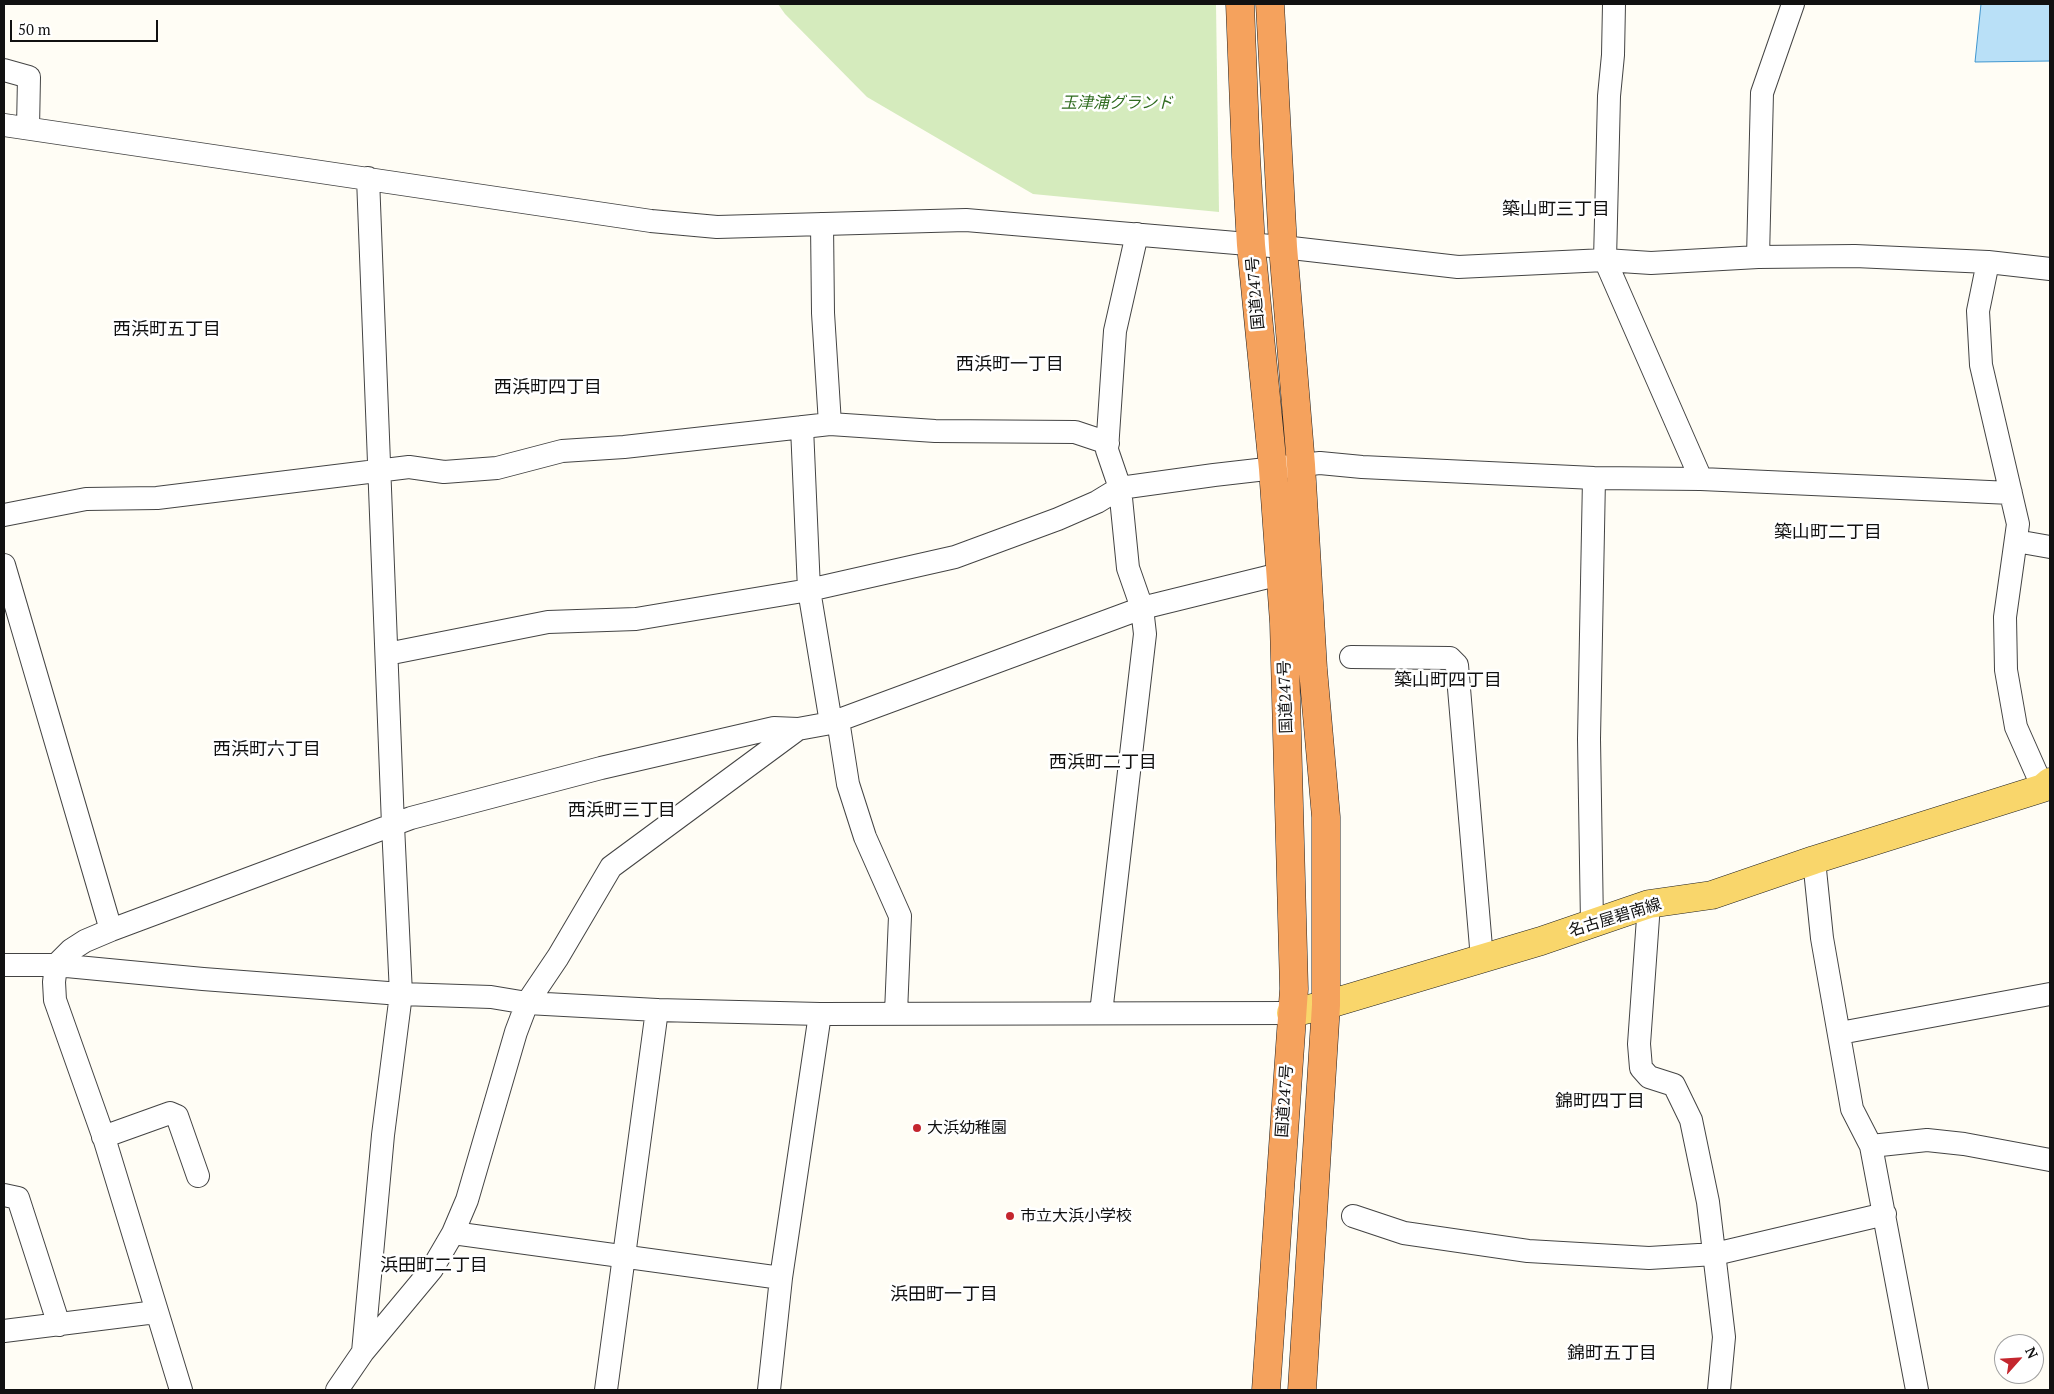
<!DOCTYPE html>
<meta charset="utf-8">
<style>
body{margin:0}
#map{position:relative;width:2054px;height:1394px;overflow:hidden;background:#fffdf5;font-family:"PT Serif",serif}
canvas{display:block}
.frame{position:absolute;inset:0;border:5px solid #111;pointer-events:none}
.north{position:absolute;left:1994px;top:1334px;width:50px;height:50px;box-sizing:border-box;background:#fff;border:1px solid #a0a0a0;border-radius:50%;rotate:64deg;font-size:14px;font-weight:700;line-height:20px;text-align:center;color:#111}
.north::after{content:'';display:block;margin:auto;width:18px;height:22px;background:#c4262e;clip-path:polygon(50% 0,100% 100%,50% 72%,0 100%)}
.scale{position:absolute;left:10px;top:20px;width:148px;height:22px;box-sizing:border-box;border:2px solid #111;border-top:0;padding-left:6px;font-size:15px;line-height:18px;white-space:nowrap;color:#111;-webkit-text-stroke:4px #fff;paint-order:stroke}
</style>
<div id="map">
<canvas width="2054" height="1394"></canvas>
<div class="frame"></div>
<div class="north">N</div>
<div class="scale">50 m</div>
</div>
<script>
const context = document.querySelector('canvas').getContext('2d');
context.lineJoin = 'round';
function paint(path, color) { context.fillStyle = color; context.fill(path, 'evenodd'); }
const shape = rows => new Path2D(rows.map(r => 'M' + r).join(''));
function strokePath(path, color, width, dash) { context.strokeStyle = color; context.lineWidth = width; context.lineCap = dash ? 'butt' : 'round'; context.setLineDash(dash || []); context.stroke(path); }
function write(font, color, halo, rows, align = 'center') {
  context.font = font + ' "PT Serif","Noto Sans JP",serif'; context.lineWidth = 5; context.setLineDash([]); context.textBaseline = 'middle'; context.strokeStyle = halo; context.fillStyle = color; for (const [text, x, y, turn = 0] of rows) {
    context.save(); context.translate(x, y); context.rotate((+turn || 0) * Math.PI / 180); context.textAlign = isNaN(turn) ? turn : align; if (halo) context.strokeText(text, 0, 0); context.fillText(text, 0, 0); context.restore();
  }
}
const green = shape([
 [778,4,1216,4,1219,212,1033,194,867,97,785,14]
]);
const water = shape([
 [1981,4,2050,4,2050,61,1975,62,1981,4]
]);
const minor = shape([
 [1614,4,1613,55,1609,96,1605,260,1701,479],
 [4,70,29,77,28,128],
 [4,125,651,221,717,227,966,220,1283,247,1458,267,1605,260,1651,263,1758,257,1855,256,1988,262,2050,269],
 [822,224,823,313,830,424],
 [1758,257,1762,93,1793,4],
 [1988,262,1978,311,1981,365,2018,524,2005,617,2006,670,2016,727,2043,788],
 [802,427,809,590,831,723],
 [4,515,86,499,157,498,409,467,444,472,497,468,562,451,624,447,830,424,935,431,1075,432,1108,443],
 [2016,541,2050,547],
 [4,565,111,930],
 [387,654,548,622,636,619,809,590,955,557,1058,519,1097,502,1120,488,1214,475,1301,465,1320,463,1362,467,1594,478,1701,479,2011,493],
 [1351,657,1450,658,1457,665,1482,959],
 [838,720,848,784,865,837,900,916,896,1013],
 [1814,860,1822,938,1852,1109,1871,1146,1917,1390],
 [1649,904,1639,1044,1641,1068,1649,1077,1674,1085,1691,1120,1708,1202,1724,1337,1719,1390],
 [1592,924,1589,739,1594,478],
 [4,965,56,965,203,979,401,994,491,997,527,1003,657,1010,820,1014,1291,1013],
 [1101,1013,1145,634,1142,608,1128,568,1120,488,1107,450,1115,331,1137,234],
 [1840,1033,2050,994],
 [103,1137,170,1113,177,1116,198,1176],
 [1871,1146,1927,1140,1964,1144,2050,1160],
 [4,1195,18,1198,59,1325],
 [1353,1216,1404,1233,1528,1251,1649,1258,1715,1254,1885,1214],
 [453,1233,781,1278],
 [4,1331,156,1312],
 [363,1352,383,1135,401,994,393,825,368,178],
 [181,1390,105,1141,55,1000,54,982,56,965,71,950,85,941,111,930,411,818,601,768,774,728,798,729,831,723,1142,608,1280,574],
 [337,1390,363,1352,432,1269,453,1233,467,1200,516,1032,527,1003,558,957,611,867,798,729],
 [606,1390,657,1010],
 [769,1390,781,1278,820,1014]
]);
const major = shape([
 [1291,1013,1326,1005,1541,941,1649,904,1712,895,1814,860,2043,788,2050,782]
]);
const highway = shape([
 [1240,4,1246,157,1251,245,1273,469,1284,623,1294,989,1266,1390],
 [1270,4,1283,247,1301,465,1313,669,1326,817,1326,1005,1302,1390]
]);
const markers = [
 [917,1128,5,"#c4262e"],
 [1010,1216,5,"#c4262e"]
];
const parkNames = [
 ["玉津浦グランド",1117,103]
];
const streetNames = [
 ["国道247号",1256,293,-95],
 ["国道247号",1286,697,-92],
 ["名古屋碧南線",1615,918,-17],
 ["国道247号",1285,1101,-86]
];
const poiNames = [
 ["大浜幼稚園",927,1128],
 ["市立大浜小学校",1020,1216]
];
const neighbourhoodNames = [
 ["築山町三丁目",1556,210],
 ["西浜町五丁目",167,330],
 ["西浜町一丁目",1010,365],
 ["西浜町四丁目",548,388],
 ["築山町二丁目",1828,533],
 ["築山町四丁目",1448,681],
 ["西浜町六丁目",267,750],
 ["西浜町二丁目",1103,763],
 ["西浜町三丁目",622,811],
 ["錦町四丁目",1600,1102],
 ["浜田町二丁目",434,1266],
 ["浜田町一丁目",944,1295],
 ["錦町五丁目",1612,1354]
];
paint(green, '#d5ebbd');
paint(water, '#b9e0f7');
strokePath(water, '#3f96cf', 1);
strokePath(minor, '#444', 24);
strokePath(major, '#222', 29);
strokePath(highway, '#222', 29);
strokePath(minor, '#fff', 22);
strokePath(major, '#f9d66b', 28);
strokePath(highway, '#f5a25d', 28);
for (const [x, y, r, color] of markers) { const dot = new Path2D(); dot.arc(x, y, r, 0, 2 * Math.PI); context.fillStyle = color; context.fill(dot); strokePath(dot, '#fff', 2); }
write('italic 16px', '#2f6b1f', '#fff', parkNames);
write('16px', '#111', '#fff', streetNames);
write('16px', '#111', '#fff', poiNames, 'left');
write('18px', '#111', '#fff', neighbourhoodNames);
</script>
